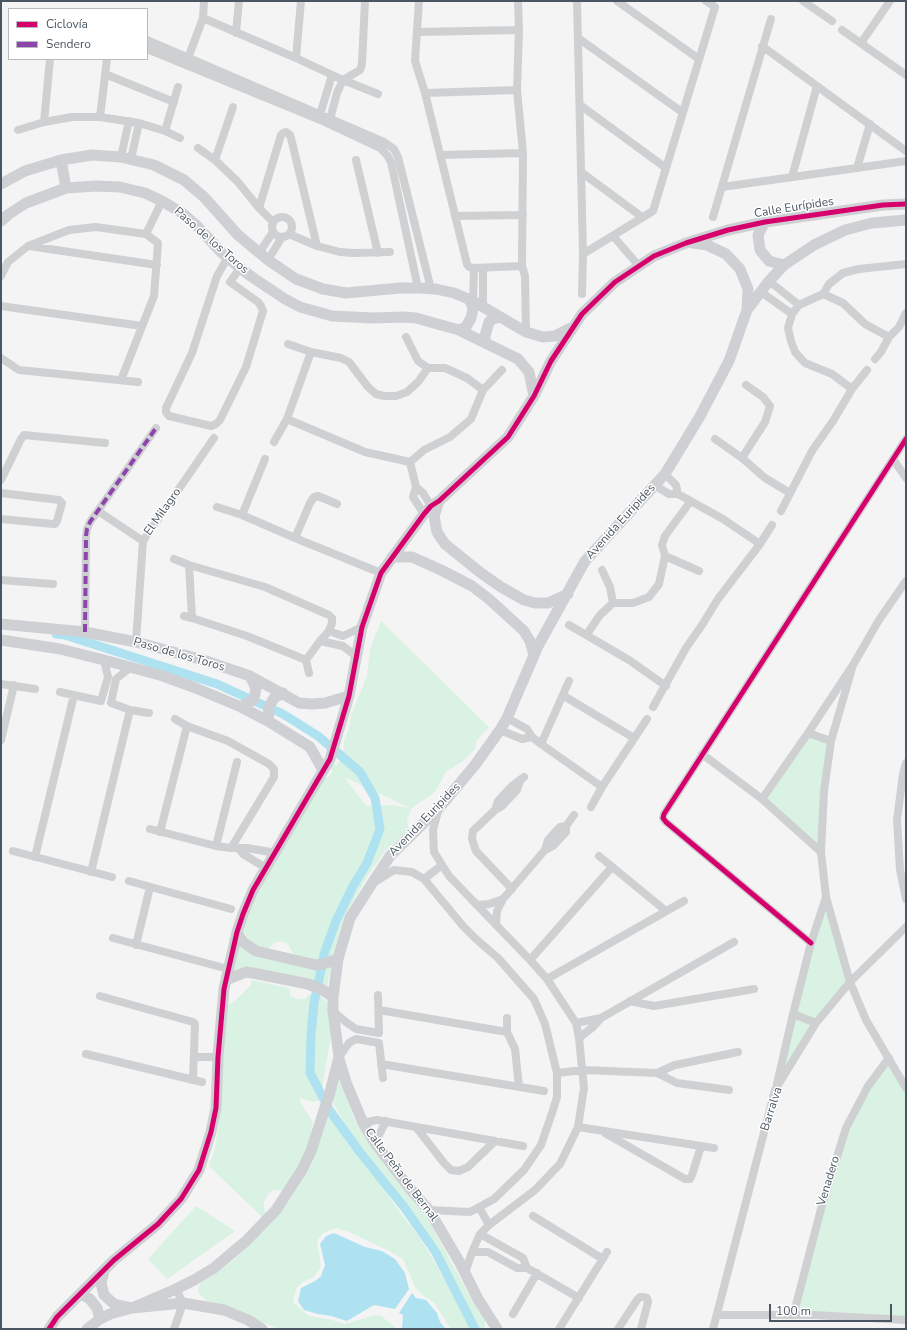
<!DOCTYPE html>
<meta charset="utf-8">
<style>
body{margin:0}
#map{position:relative;width:907px;height:1330px;overflow:hidden;background:#f4f4f4;font-family:"Nunito Sans",sans-serif}
canvas{display:block}
.frame{position:absolute;inset:0;border:2px solid #4a5661;pointer-events:none}
.legend{position:absolute;left:8px;top:8px;width:140px;height:52px;box-sizing:border-box;background:#fff;border:1px solid #b7bbc0;margin:0;padding:5px 7px;list-style:none;font-size:12px;color:#4a5661}
.legend li{display:flex;align-items:center;gap:8px;height:20px}
.legend b{width:20px;border:1px solid #b7bbc0}
.scale{position:absolute;left:769px;top:1304px;width:123px;height:18px;box-sizing:border-box;border:2px solid #4a5661;border-top:0;padding-left:5px;font-size:12px;line-height:14px;white-space:nowrap;color:#4a5661;-webkit-text-stroke:3px #fff;paint-order:stroke}
</style>
<div id="map">
<canvas width="907" height="1330"></canvas>
<div class="frame"></div>
<ul class="legend">
<li><b style="height:5px;background:#d6006c"></b>Ciclovía</li>
<li><b style="height:5px;background:#8e44ad"></b>Sendero</li>
</ul>
<div class="scale">100 m</div>
</div>
<script>
const context = document.querySelector('canvas').getContext('2d');
context.lineJoin = 'round';
function paint(path, color) { context.fillStyle = color; context.fill(path, 'evenodd'); }
const shape = rows => new Path2D(rows.map(r => 'M' + r).join(''));
function strokePath(path, color, width, dash) { context.strokeStyle = color; context.lineWidth = width; context.lineCap = dash ? 'butt' : 'round'; context.setLineDash(dash || []); context.stroke(path); }
function write(font, color, halo, rows, align = 'center') {
  context.font = font + ' "Nunito Sans",sans-serif'; context.lineWidth = 3; context.setLineDash([]); context.textBaseline = 'middle'; context.strokeStyle = halo; context.fillStyle = color; for (const [text, x, y, turn = 0] of rows) {
    context.save(); context.translate(x, y); context.rotate((+turn || 0) * Math.PI / 180); context.textAlign = isNaN(turn) ? turn : align; if (halo) context.strokeText(text, 0, 0); context.fillText(text, 0, 0); context.restore();
  }
}
const green = shape([
 [381,621,489,727,477,740,475,749,463,761,446,772,435,792,412,808,407,819,409,830,385,851,365,880,352,904,342,926,335,955,320,962,294,956,288,944,281,941,274,943,268,949,258,946,249,941,244,931,246,913,322,779,327,778,332,772,330,765,333,761,336,766,343,757,344,740,349,729,351,715,367,676,370,649],
 [345,778,346,778,410,808,392,805,366,806],
 [808,733,831,741,821,852,762,799],
 [826,897,850,982,816,1024,775,1090],
 [238,943,255,955,319,971,332,966,328,981,328,991,231,975],
 [251,980,289,988,290,996,298,999,305,999,309,994,321,996,330,1006,331,1035,320,1100,314,1102,299,1098,302,1105,313,1122,308,1148,286,1191,274,1190,269,1193,264,1202,264,1209,267,1216,263,1218,209,1166,215,1148,221,1109,224,1007,236,1000,251,985],
 [889,1058,906,1088,906,1320,793,1315,846,1128],
 [339,1073,355,1121,425,1214,471,1298,485,1319,485,1329,478,1329,448,1270,427,1234,348,1130,329,1096],
 [322,1109,335,1124,350,1147,366,1163,382,1185,397,1209,417,1234,431,1256,473,1329,451,1329,434,1303,420,1293,415,1287,403,1259,389,1251,349,1232,337,1228,323,1233,317,1241,321,1266,314,1277,303,1282,296,1289,293,1302,309,1316,332,1320,345,1324,375,1315,380,1315,395,1327,395,1329,278,1329,227,1306,206,1301,198,1292,200,1283,209,1278,235,1259,274,1218,290,1200,311,1160],
 [196,1206,235,1231,167,1279,148,1259]
]);
const water = shape([
 [334,1233,365,1247,382,1251,395,1259,405,1273,409,1289,395,1309,374,1305,347,1321,331,1316,318,1314,304,1310,298,1301,301,1288,315,1281,321,1276,325,1265,320,1244,326,1236],
 [412,1293,416,1298,426,1300,437,1313,440,1322,446,1329,402,1329,403,1315,399,1313]
]);
const stream = shape([
 [474,1329,475,1328]
]);
const canal = shape([
 [56,634,65,635,217,684,283,714,318,736,360,772,375,798,380,829,367,863,353,886,336,921,325,951,314,1003,311,1035,310,1073,330,1111,359,1151,404,1207,435,1251,475,1329]
]);
const street = shape([
 [419,1,415,61,425,93,467,264,469,267,474,268,522,266],
 [518,1,519,30,517,90,523,153,522,266,525,276,526,332],
 [577,1,583,254,582,294],
 [617,1,699,59],
 [803,1,832,21],
 [203,18,296,58,343,80,378,94],
 [842,30,906,75],
 [417,32,519,30],
 [236,33,239,1],
 [578,38,682,112],
 [147,40,384,142,394,149,398,157,431,289],
 [861,43,890,1],
 [762,46,906,151],
 [147,49,318,119,380,148,387,155,391,162,418,288],
 [296,58,301,1],
 [187,61,203,18,204,1],
 [105,74,174,102],
 [425,93,517,90],
 [580,105,666,168],
 [100,117,107,59],
 [319,118,332,75],
 [44,122,50,59],
 [329,123,337,93,343,80,360,70,362,64,365,1],
 [18,130,44,122,72,117,100,117,139,123,165,131,180,138],
 [165,131,178,87],
 [198,148,215,160,238,182,259,208,273,222],
 [440,155,523,153],
 [121,157,129,121],
 [131,159,139,123],
 [215,160,233,107],
 [356,160,378,253],
 [857,168,870,124],
 [581,172,642,217],
 [792,177,817,86],
 [722,187,906,161],
 [259,208,281,135,283,133,286,132,290,135,291,138,317,246],
 [455,216,523,215],
 [713,217,771,19],
 '272 227a10 10 0 1 1 20 0a10 10 0 1 1-20 0Z',
 [146,234,162,201],
 [289,234,317,246,340,252,354,253,390,252],
 [613,236,639,266],
 [29,246,157,265],
 [259,253,273,232],
 [583,254,653,211,715,7,706,1],
 [228,257,217,276,192,353,166,408,166,412,169,416,211,426,216,424,220,420,246,367,263,311,261,306,258,302,230,282,240,268],
 [268,260,282,237],
 [1,276,8,262,28,246,69,230,96,227,146,234,158,243,154,296,121,380],
 [769,281,799,305],
 [761,292,792,314],
 [823,294,843,303,865,324,889,337],
 [473,301,474,268],
 [1,306,142,326],
 [483,307,483,268],
 [406,337,418,361,428,368,445,368,467,378,483,390],
 [288,344,311,352,341,358,349,362,368,387,376,394,384,396,396,396,407,392,418,382,428,368],
 [1,358,19,370,138,382],
 [875,359,881,352,889,337,899,327,906,313],
 [852,389,832,374,805,363,795,352,791,341,788,328,792,314,799,305,823,294,829,284,843,273,859,269,906,264],
 [287,419,365,452,410,462],
 [715,439,742,458,765,478,790,493],
 [274,442,287,419,311,352],
 [742,458,765,422,770,406,763,397,746,385],
 [893,459,906,478],
 [410,462,424,450,450,437,471,419,483,390,502,370],
 [410,462,416,487,413,497,424,514],
 [665,474,676,485,678,494],
 [1,480,21,439,24,435,105,443],
 [654,485,669,494,678,494,723,519,760,544],
 [416,487,423,493,431,506],
 [1,493,59,500,62,503,57,521,55,524,53,524,1,519],
 [217,507,242,515,295,538,381,573],
 [98,511,143,541],
 [781,511,812,451,833,421,852,389,867,370],
 [242,515,265,459],
 [295,538,310,503,314,497,318,496,337,504],
 [665,556,699,571],
 [174,559,189,565,265,587,329,615,332,618,332,623,329,631,320,641,306,660,309,673],
 [189,565,192,618],
 [602,570,610,587,613,603],
 [1,580,53,584],
 [184,616,192,618,247,636,306,660],
 [569,625,629,660,666,686],
 [329,631,343,636,362,627],
 [85,632,86,536,87,529,90,522,156,428],
 [587,634,600,615,613,603,633,603,649,597,659,584,665,556,662,545,665,536,690,502],
 [320,641,343,646,356,656],
 [136,642,143,541,214,438],
 [853,665,831,741,824,791,821,852,826,897,850,982,866,1020,906,1088],
 [131,667,116,679,111,703,130,710,149,713],
 [1,684,35,689],
 [60,692,101,701,108,677,104,660],
 [564,696,634,738],
 [653,707,686,648,702,625,718,599,760,544,772,525],
 [507,718,527,729,532,737,541,744,602,787],
 [175,719,187,726,228,741,269,764,274,769,274,777,231,848],
 [500,730,522,739,532,737],
 [808,733,831,741],
 [1,740,14,685],
 [541,744,569,681],
 [702,754,762,799,821,852],
 [906,763,903,774,897,820,900,870,906,899],
 [762,799,808,733,853,665,879,620,906,581],
 [591,807,602,787,647,719],
 [439,808,433,830,434,852,449,876,530,960,547,979,576,1023,579,1038,584,1088,578,1127,560,1164,535,1190,489,1225,480,1234,472,1252,465,1273],
 [495,810,498,801,512,786,524,777],
 [150,829,216,846,231,848,247,848,276,853],
 [160,832,187,726],
 [216,846,237,762],
 [238,848,243,854,266,868],
 [545,850,548,840,560,827,566,826],
 [13,851,112,877],
 [599,856,666,911],
 [35,857,74,695],
 [91,872,130,710],
 [424,879,442,865],
 [129,881,231,909],
 [373,883,394,870,412,872,424,879,463,926,476,939,498,958,534,999,545,1024,557,1073,557,1097,552,1113,541,1145,524,1170,494,1199,470,1212,429,1210],
 [512,889,476,851,472,839,473,831,495,810,502,806,517,790,520,781],
 [477,905,489,904,503,899],
 [496,925,497,911,503,899,545,850,553,846,566,832,566,826,574,815],
 [113,938,228,969],
 [811,943,666,822,663,818,664,814,906,439],
 [136,945,150,887],
 [530,960,612,867],
 [547,979,684,901],
 [100,996,193,1022,195,1024,193,1080],
 [630,1001,654,1006,754,989],
 [379,1010,507,1032],
 [333,1011,346,1022,356,1029,379,1033,378,995],
 [793,1014,816,1023],
 [507,1018,507,1032,515,1049,519,1087],
 [576,1023,601,1018,734,942],
 [579,1038,593,1027,601,1018],
 [86,1054,202,1082],
 [194,1057,218,1057],
 [339,1057,349,1043,356,1039,379,1043,383,1078],
 [381,1064,544,1091],
 [557,1073,583,1070,657,1073,677,1083,729,1090],
 [657,1073,675,1065,738,1052],
 [777,1084,793,1014,811,943,826,897],
 [363,1123,377,1120,523,1146],
 [416,1127,444,1163,451,1170,459,1171,468,1167,495,1141],
 [578,1127,714,1148],
 [605,1133,685,1179,690,1179,692,1175,701,1146],
 [375,1143,386,1121],
 [479,1207,489,1225],
 [533,1216,603,1259],
 [480,1234,523,1258,527,1268],
 [472,1252,488,1252,517,1268,527,1268,579,1298],
 [513,1314,537,1273],
 [717,1315,813,1315,906,1320],
 [793,1315,797,1301,822,1205,846,1128,868,1086,889,1058],
 [174,1329,183,1303,176,1289],
 [559,1329,607,1252],
 [618,1329,637,1300,640,1297,643,1297,647,1298,648,1302,641,1329],
 [713,1329,775,1090,816,1023,850,982,906,927]
]);
const secondary = shape([
 [61,160,66,188],
 [1,184,25,171,61,160,92,155,121,157,154,165,184,180,204,197,238,235,268,260,296,279,323,289,346,293,400,288,418,288,436,289,454,293,473,301,526,332,543,337,555,336,571,328],
 [1,221,9,214,26,203,66,188,96,186,120,187,145,193,162,201,182,213,197,226,220,251,240,268,252,277,285,299,300,307,332,316,373,318,403,317,416,318,459,330,518,359,529,372,534,396],
 [765,222,758,235,760,250,769,261,784,265],
 [693,243,707,245,726,254,740,269,748,289,747,310],
 [459,330,466,327,471,318,473,309,470,300],
 [485,342,485,336,489,322,493,319,500,317],
 [439,501,434,516,437,532,445,544,481,573,501,587,524,600,535,603,548,603,568,594],
 [392,557,412,557,441,570,472,586,489,599,524,631,530,641,534,655],
 [1,624,85,632,136,642,203,660,250,676,299,703,312,704,325,703,349,696],
 [1,640,60,649,104,660,163,676,193,687,241,707,268,721,310,747,323,770],
 [241,707,254,699,256,688,250,676],
 [268,721,269,707,274,698,283,693],
 [237,932,243,942,256,951,316,965,323,964,338,959],
 [226,980,246,972,253,973,308,984,321,989,333,997],
 [339,1059,346,1082,363,1123,375,1143,411,1190,429,1210,460,1263,478,1299,497,1329],
 [104,1271,101,1283,104,1295,114,1304,132,1308,183,1303,224,1310,248,1320,262,1329],
 [81,1294,90,1299,97,1308,100,1319],
 [49,1329,57,1317,114,1260,158,1224,181,1199,199,1170,211,1132,216,1108,218,1057,224,989,237,932,243,914,253,890,330,759,349,696,362,627,381,573,424,514,431,506,439,501,508,437,534,396,551,361,582,314,615,282,654,256,686,243,728,230,765,222,883,205,906,204],
 [87,1329,100,1319,110,1314,132,1308,176,1289,194,1280,214,1268,246,1241,276,1210,302,1170,311,1151,330,1092,339,1057,333,1011,333,997,338,959,350,918,371,885,390,856,440,807,475,765,500,730,507,718,538,646,585,561,665,474,699,418,729,361,747,310,769,281,784,265,814,245,845,230,872,223,906,220]
]);
const quiet = shape([
 [85,632,86,536,87,529,90,522,156,428]
]);
const cycleway = shape([
 [811,943,666,822,663,818,664,814,906,439],
 [49,1329,57,1317,114,1260,158,1224,181,1199,199,1170,211,1132,216,1108,218,1057,224,989,237,932,243,914,253,890,330,759,349,696,362,627,381,573,424,514,431,506,439,501,508,437,534,396,551,361,582,314,615,282,654,256,686,243,728,230,765,222,883,205,906,204]
]);
const streetNames = [
 ["Calle Eurípides",794,208,-9],
 ["Paso de los Toros",211,241,41],
 ["El Milagro",163,512,-55],
 ["Avenida Euripides",621,522,-48],
 ["Paso de los Toros",179,655,16],
 ["Avenida Euripides",425,820,-46],
 ["Barralva",772,1109,-72],
 ["Calle Peña de Bernal",401,1175,53],
 ["Venadero",829,1181,-73]
];
paint(green, '#d9f2e3');
paint(water, '#aee2f0');
strokePath(stream, '#aee2f0', 2.5);
strokePath(canal, '#aee2f0', 9);
strokePath(street, '#ced0d2', 8);
strokePath(secondary, '#ced0d4', 11);
strokePath(quiet, '#8e44ad', 4, [8, 4]);
strokePath(cycleway, '#d6006c', 5);
write('12px', '#4a5661', '#fff', streetNames);
</script>
